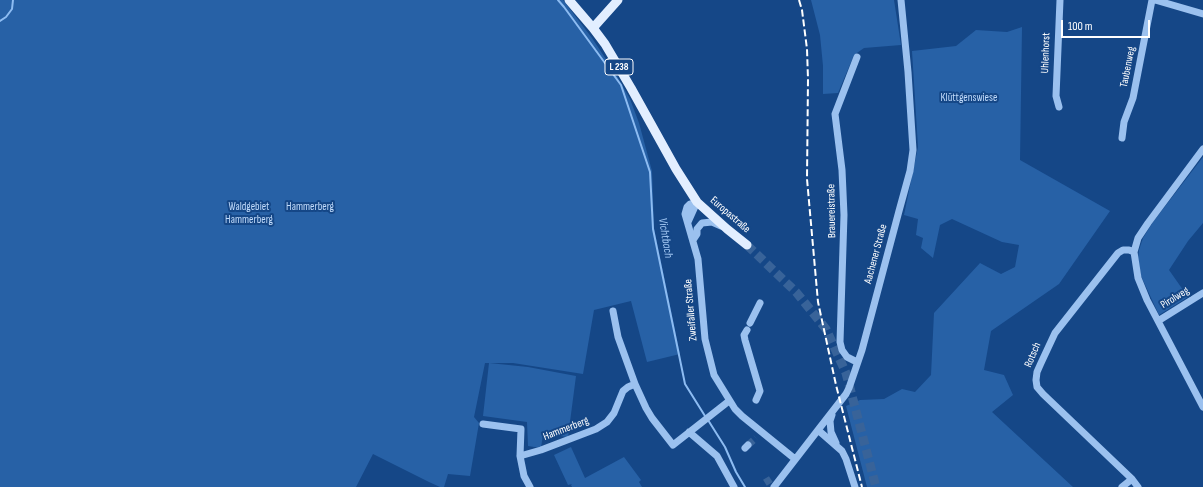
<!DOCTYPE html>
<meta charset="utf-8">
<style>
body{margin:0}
#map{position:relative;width:1203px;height:487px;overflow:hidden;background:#154787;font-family:"Sofia Sans Condensed",sans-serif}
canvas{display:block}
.scale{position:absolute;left:1061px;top:20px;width:89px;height:18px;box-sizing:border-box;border:2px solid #fff;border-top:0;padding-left:5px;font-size:12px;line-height:14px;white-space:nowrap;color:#fff;-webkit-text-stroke:3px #154787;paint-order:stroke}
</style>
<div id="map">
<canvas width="1203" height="487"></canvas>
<div class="scale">100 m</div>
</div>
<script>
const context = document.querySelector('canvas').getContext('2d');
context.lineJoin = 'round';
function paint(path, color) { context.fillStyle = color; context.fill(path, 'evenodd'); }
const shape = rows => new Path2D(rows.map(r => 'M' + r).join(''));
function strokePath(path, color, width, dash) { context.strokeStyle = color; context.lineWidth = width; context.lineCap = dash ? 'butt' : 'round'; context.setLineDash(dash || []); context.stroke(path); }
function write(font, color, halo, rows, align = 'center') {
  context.font = font + ' "Sofia Sans Condensed",sans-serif'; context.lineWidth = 4; context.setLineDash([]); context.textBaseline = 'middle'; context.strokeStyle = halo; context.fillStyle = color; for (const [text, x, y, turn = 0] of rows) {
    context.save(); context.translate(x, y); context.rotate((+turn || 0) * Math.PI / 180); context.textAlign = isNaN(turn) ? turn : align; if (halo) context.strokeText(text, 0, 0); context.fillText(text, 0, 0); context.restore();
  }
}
const green = shape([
 [0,0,563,0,592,38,617,76,630,99,639,123,652,171,654,228,680,354,647,362,631,301,594,310,583,374,513,363,485,363,474,417,479,423,470,476,448,474,444,487,440,487,429,482,373,454,356,487,0,487],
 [811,0,894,0,901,45,864,48,854,55,838,93,823,94,823,66,820,35],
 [1022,27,1020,160,1110,211,1059,284,991,331,984,370,1004,375,1013,395,992,412,1073,487,867,487,846,406,860,400,884,399,902,389,915,392,931,375,934,313,980,263,1001,274,1015,267,1019,245,1002,242,952,219,940,225,933,258,921,248,923,238,916,235,918,219,904,215,918,147,912,51,956,46,976,30,1007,32],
 [1203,157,1203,223,1188,241,1169,270,1188,297,1159,315,1141,276,1138,258,1139,250,1143,238,1153,222],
 [489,363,528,367,576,376,568,437,543,434,541,448,528,446,527,422,483,416],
 [571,447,585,478,624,457,641,480,639,482,642,487,572,487,571,485,572,484,568,485,554,455]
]);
const stream = shape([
 [558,0,564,7,621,85,650,172,653,229,685,384,705,416],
 [0,21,6,17,12,9,13,0],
 [708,420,725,447,736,472,745,487]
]);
const minorTunnel = shape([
 [748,445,756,438],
 [766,478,771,486]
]);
const majorTunnel = shape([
 [747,245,796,292,826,329,846,373,876,487]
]);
const minor = shape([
 [1155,0,1203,14],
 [857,57,835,114,842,170,844,215,840,342,842,350,847,357,857,362],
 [1059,107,1056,96,1060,0],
 [1122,138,1124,122,1133,98,1152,0],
 [1203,149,1148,223,1138,238,1134,252,1138,278,1147,300,1203,407],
 [697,202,690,204,687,207,685,214,698,259,705,339,714,375,735,409,742,416,795,459],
 [688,222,697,202],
 [693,240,697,234,697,229,702,223,712,222,721,226],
 [1134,252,1129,250,1123,250,1118,253,1055,333,1041,363,1037,372,1036,380,1037,387,1043,394,1132,479,1138,487],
 [613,311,618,337,635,384,646,408,652,418,673,445,729,401],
 [1158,321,1203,293],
 [750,323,760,303],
 [747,330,744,335,745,340,760,391,756,400],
 [832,415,830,421,831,432,836,443],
 [483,424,521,429,520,456,524,476,530,487],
 [818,430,842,451,846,459,855,487],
 [689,432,717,456,734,487],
 [745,448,748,445],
 [520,456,541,450,596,429,607,422,614,413,623,391,628,387,635,384],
 [774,487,818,430,846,394,849,388,862,350,899,211,910,171,913,150,908,72,901,0],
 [1122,487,1132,479]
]);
const major = shape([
 [569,0,593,28,605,44,631,88,676,169,697,202,727,229,747,245],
 [593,28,618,0]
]);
const rail = shape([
 [799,0,802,10,807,49,808,79,807,179,818,302,836,385,862,487]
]);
const shields = [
 [619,67,28]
];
const shieldNames = [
 ["L 238",619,67]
];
const streetNames = [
 ["Uhlenhorst",1046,53,-88],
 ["Taubenweg",1128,67,-79],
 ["Brauereistraße",832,211,-91],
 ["Europastraße",730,215,41],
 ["Aachener Straße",876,254,-75],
 ["Pirolweg",1175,298,-32],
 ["Zweifaller Straße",691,310,-95],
 ["Rotsch",1033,355,-67],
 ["Hammerberg",566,429,-21]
];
const parkNames = [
 ["Klüttgenswiese",969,98],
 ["Waldgebiet",249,207],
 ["Hammerberg",249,220],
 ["Hammerberg",310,207]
];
const waterNames = [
 ["Vichtbach",665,238,81]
];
paint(green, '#2761a6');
strokePath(stream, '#8dbcf2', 2);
strokePath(minorTunnel, '#386399', 7, [7, 3.5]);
strokePath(majorTunnel, '#386399', 9, [9, 4.5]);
strokePath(minor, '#9bc1ef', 7);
strokePath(major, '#e2eeff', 9);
strokePath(rail, '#fff', 2, [7, 3]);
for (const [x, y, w] of shields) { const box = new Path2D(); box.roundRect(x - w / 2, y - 8, w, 16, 3); context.fillStyle = '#154787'; context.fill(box); strokePath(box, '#fff', 1); }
write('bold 10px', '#fff', null, shieldNames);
write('11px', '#fff', '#154787', streetNames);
write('11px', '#c1dbfb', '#154787', parkNames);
write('italic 12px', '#a6cbf6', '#154787', waterNames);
</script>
